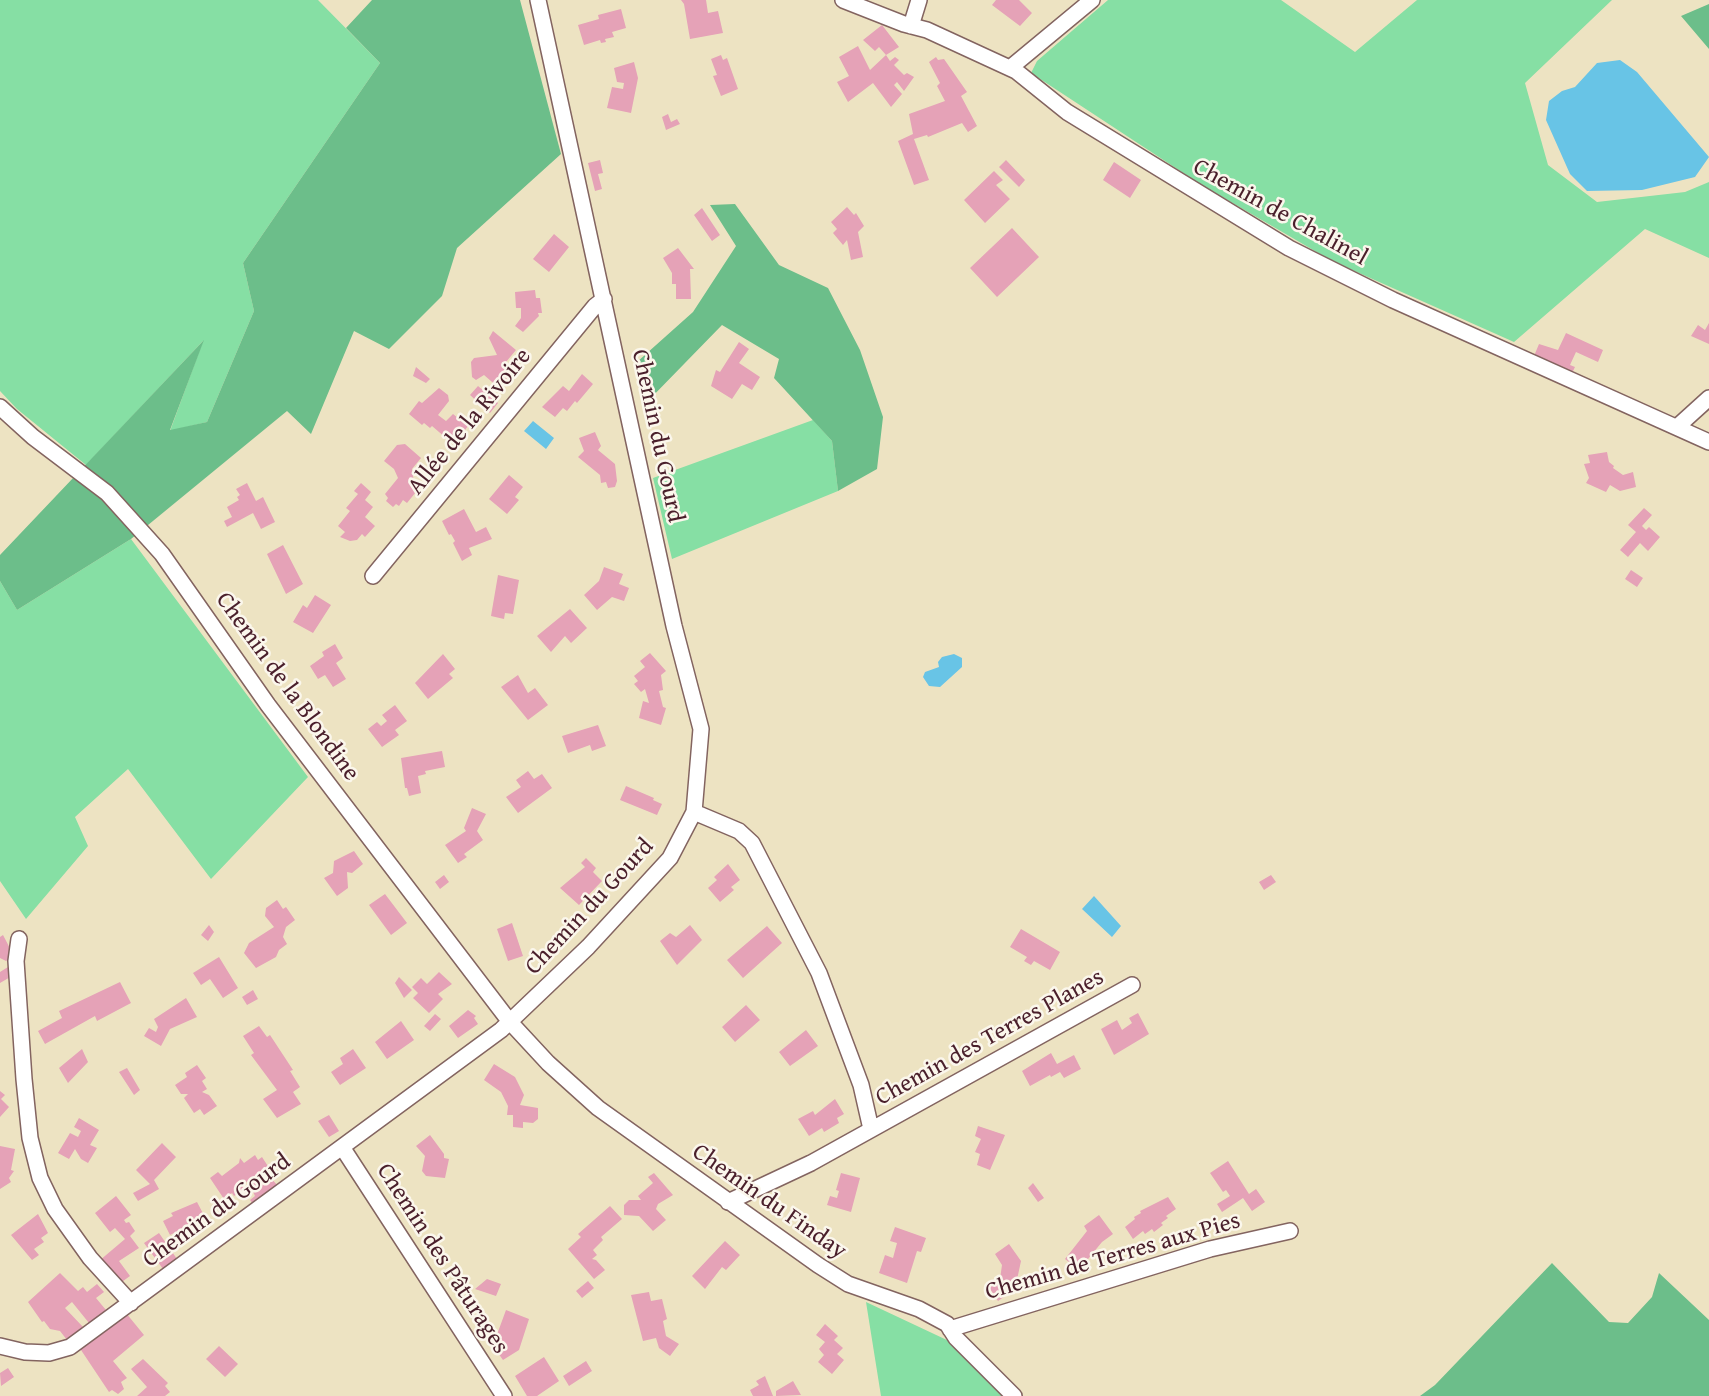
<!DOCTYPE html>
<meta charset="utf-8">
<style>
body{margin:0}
canvas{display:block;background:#ede3c2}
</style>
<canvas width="1709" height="1396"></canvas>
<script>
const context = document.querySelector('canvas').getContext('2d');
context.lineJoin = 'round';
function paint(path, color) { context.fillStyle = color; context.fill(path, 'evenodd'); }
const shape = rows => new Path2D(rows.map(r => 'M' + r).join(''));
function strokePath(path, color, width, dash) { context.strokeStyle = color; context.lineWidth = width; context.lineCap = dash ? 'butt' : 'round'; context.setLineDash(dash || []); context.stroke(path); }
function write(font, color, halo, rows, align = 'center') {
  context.font = font + ' "Gentium Book Plus",serif'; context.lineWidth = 5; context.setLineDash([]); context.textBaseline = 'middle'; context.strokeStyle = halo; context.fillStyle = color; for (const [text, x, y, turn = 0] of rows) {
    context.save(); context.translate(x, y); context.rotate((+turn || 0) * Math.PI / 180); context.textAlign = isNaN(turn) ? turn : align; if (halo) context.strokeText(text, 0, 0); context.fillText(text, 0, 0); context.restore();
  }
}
const green = shape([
 [0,0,318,0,380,63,243,263,254,311,207,422,170,431,203,341,86,465,17,409,0,391],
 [1108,0,1281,0,1355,52,1417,0,1612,0,1525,83,1548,165,1597,202,1685,192,1709,182,1709,258,1645,229,1514,342,1332,261,1200,184,1031,73,1037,61],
 [813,420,832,441,838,491,672,559,653,478],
 [131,539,308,777,211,879,128,769,75,817,88,846,26,919,0,881,0,581,17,610],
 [866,1302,949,1341,1003,1396,881,1396]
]);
const forest = shape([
 [372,0,520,0,561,154,457,248,442,296,389,349,354,331,311,434,287,411,131,539,17,610,0,581,0,555,204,340,170,430,207,422,254,311,243,263,380,63,346,28],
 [1709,4,1709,49,1681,16],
 [735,204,779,265,828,288,860,350,883,417,877,469,838,491,832,441,774,378,779,359,722,325,646,403,637,362,693,312,736,246,710,205],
 [1552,1263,1609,1322,1628,1323,1652,1297,1659,1273,1709,1320,1709,1396,1420,1396,1435,1385]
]);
const water = shape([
 [1620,60,1637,72,1709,157,1695,177,1642,190,1587,191,1570,174,1546,120,1549,101,1562,91,1575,87,1597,63],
 [533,421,554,438,546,449,524,431],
 [954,654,962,658,962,667,940,687,929,686,923,677,925,672,939,667,938,662,942,657],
 [1094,896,1121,926,1112,937,1082,909]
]);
const building = shape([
 [681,0,706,0,708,13,718,11,723,33,690,39,684,4],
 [996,0,1019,0,1032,13,1020,26,992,5],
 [621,9,626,28,612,32,614,37,605,39,606,42,601,43,600,40,584,45,578,25,599,19,598,15],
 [882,25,899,47,886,55,879,47,875,51,863,40],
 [858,46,870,70,886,55,890,61,895,57,899,60,894,65,904,75,907,73,914,77,904,91,897,82,894,85,902,94,891,107,873,83,848,102,837,82,849,76,839,57],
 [721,55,723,60,727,58,738,89,721,96,713,76,717,75,711,59],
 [936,57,938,60,944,59,967,92,961,96,977,126,968,132,962,123,928,137,927,135,914,139,929,180,914,185,898,141,913,134,909,114,945,101,937,86,940,83,929,62],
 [634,62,638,78,631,113,607,108,612,87,623,89,624,83,617,82,614,68],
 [668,114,671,122,677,119,680,124,666,130,662,117],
 [600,160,603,173,598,174,602,189,595,191,588,163],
 [1006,160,1025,180,1019,187,999,167],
 [1114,162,1141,180,1130,198,1103,180],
 [994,171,1003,180,996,185,1010,199,985,223,964,200],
 [847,207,854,215,856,213,864,226,858,232,863,257,851,260,847,240,843,245,833,233,837,229,831,222],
 [702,208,720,235,712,241,694,215],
 [1012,228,1039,257,997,297,970,268],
 [554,234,569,247,549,272,533,259],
 [678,248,694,269,690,269,691,299,676,299,676,284,672,284,672,273,663,258],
 [535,290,536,298,540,298,542,313,538,313,539,316,523,332,515,326,521,318,521,308,516,308,515,292],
 [1709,323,1709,344,1691,336,1698,325,1705,330],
 [493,331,516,350,506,362,509,365,501,374,507,379,499,388,484,375,476,380,472,377,471,362,474,358,497,355,489,338],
 [1566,333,1603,350,1598,362,1576,352,1570,365,1575,367,1572,373,1534,356,1539,344,1558,350],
 [739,342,749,349,739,363,760,377,752,390,742,384,732,399,711,386,716,370,720,372],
 [416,367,430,379,426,383,413,376],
 [582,374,593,384,577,403,575,401,567,411,563,408,555,417,542,407,563,386,569,391],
 [478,386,498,403,490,413,470,395],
 [439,388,448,395,449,401,438,415,446,421,453,414,468,426,459,438,446,438,432,426,430,428,424,423,422,425,409,414,419,401,422,403],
 [595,432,601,446,598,450,615,464,617,481,615,487,608,488,606,482,601,483,600,475,578,457,584,451,579,438],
 [405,444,421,458,412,469,414,483,420,487,407,503,403,500,399,506,396,504,393,507,386,501,388,498,385,494,398,478,394,469,384,461,397,445],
 [1607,452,1609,462,1614,466,1613,468,1623,475,1633,472,1636,487,1620,491,1610,485,1606,492,1586,483,1589,478,1584,464,1590,463,1588,455],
 [509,475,523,487,515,497,519,500,507,514,489,499],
 [247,483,256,501,263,497,275,522,261,529,253,513,227,527,224,521,232,517,227,507,239,500,237,497,240,495,236,489],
 [361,483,371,492,365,500,373,507,365,517,375,526,365,537,362,534,357,540,350,541,340,537,345,532,338,526,350,511,346,508,358,494,354,491],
 [1644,508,1652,515,1642,526,1646,530,1649,527,1660,537,1648,551,1640,543,1628,557,1620,550,1636,532,1628,525],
 [464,509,476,532,486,527,492,539,469,548,472,555,462,561,453,543,455,541,451,534,449,535,442,521],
 [283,545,303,584,286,594,267,554],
 [604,567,623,574,619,584,629,588,624,601,612,597,597,610,584,595,599,581],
 [1631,570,1643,578,1637,587,1625,579],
 [498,575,519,580,513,614,505,613,504,619,491,616],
 [315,595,331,605,313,633,293,622,303,605,307,608],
 [570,609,587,628,571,643,565,636,551,652,537,636],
 [335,644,343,658,336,663,346,679,333,687,325,675,318,679,310,666,324,656,322,652],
 [650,653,666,671,661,675,663,690,659,691,663,707,666,708,661,725,639,718,643,701,649,703,645,689,641,692,634,684,638,681,634,676,645,667,640,661],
 [443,654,455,669,449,674,453,678,428,699,415,683],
 [518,675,528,693,535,688,548,705,528,720,501,687],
 [395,705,407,721,395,730,399,735,382,747,368,729,377,722,381,726,387,721,382,715],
 [598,725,606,746,592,751,590,745,568,753,562,736],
 [442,751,445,767,425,771,426,774,418,776,421,793,409,796,407,788,405,788,401,758],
 [528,771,534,779,542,774,552,788,518,813,506,797,521,787,516,780],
 [626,786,654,798,653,800,662,804,657,815,620,800],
 [472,808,486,814,477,831,483,840,464,854,467,857,458,863,445,845,466,831,464,828],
 [354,851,363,864,352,873,347,872,348,888,337,896,324,878,333,873,334,861],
 [586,858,596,868,593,872,602,881,579,905,560,888,585,867,581,863],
 [728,864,740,880,731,887,734,890,720,902,708,888,717,880,714,877],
 [444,875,449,882,440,889,435,882],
 [1271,875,1276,882,1264,890,1259,882],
 [385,894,407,923,391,935,369,905],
 [277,900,283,909,286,907,295,920,286,927,283,937,287,944,279,950,276,957,256,968,244,953,249,943,274,927,265,916,266,908],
 [512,923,523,956,508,961,497,929],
 [209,925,214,932,208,941,201,935],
 [690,925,702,940,677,965,660,941,670,933,676,937],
 [767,926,782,943,743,978,727,960],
 [1021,929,1060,952,1050,970,1034,961,1031,965,1024,961,1027,957,1010,947],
 [3,935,14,956,6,961,0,958,0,937],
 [219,957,238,988,223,998,210,979,201,985,193,973],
 [8,967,12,976,0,983,0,972],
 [439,972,452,984,438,994,443,999,429,1013,413,998,418,993,412,987,421,978,427,984],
 [399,977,412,990,404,998,395,983],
 [120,982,131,1003,97,1021,95,1016,45,1044,38,1031,62,1018,59,1011],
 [253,990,258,999,247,1005,242,997],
 [186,998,197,1017,170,1029,161,1046,144,1036,149,1028,156,1032,158,1027,154,1019],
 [746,1005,760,1020,735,1042,722,1027],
 [468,1010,476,1016,474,1018,478,1024,458,1038,449,1026],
 [1138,1013,1149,1034,1114,1055,1101,1029,1117,1020,1122,1030,1132,1023,1129,1018],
 [435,1014,441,1019,430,1031,424,1026],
 [401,1021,414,1040,387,1059,375,1042],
 [259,1026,267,1037,270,1035,293,1070,290,1071,300,1087,293,1092,301,1104,277,1118,263,1099,277,1090,251,1055,254,1053,243,1036],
 [806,1030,818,1046,790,1066,779,1052],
 [82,1049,88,1062,68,1083,59,1068],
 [353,1049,366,1068,340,1085,331,1072,343,1064,340,1058],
 [1051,1053,1057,1064,1074,1055,1081,1069,1064,1078,1060,1072,1051,1077,1050,1075,1030,1086,1022,1071],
 [494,1064,515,1077,524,1095,520,1105,538,1108,538,1119,533,1123,523,1122,523,1128,513,1127,513,1115,507,1115,508,1106,501,1092,484,1080],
 [197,1065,206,1078,202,1081,207,1089,202,1092,209,1095,217,1106,204,1115,200,1109,194,1113,184,1098,188,1094,181,1094,175,1085,187,1077,185,1073],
 [127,1068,140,1090,134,1095,119,1072],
 [0,1091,5,1095,1,1099,9,1107,0,1117],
 [835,1099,844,1114,837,1118,839,1123,824,1132,822,1128,809,1136,798,1119,813,1111,815,1115],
 [329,1115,339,1131,329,1137,318,1121],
 [79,1118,99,1130,90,1145,97,1148,88,1163,81,1159,75,1149,69,1159,58,1153,70,1133,78,1137,81,1131,74,1127],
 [978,1126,1005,1135,990,1170,977,1165,980,1154,975,1152,981,1139,975,1136],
 [430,1135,444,1154,444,1158,449,1159,445,1178,426,1176,422,1171,425,1156,416,1146],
 [162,1143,176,1157,154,1180,159,1189,138,1201,133,1193,150,1184,136,1170],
 [0,1146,15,1149,11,1170,14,1171,9,1178,11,1182,0,1189],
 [255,1155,258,1160,262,1157,273,1174,270,1177,278,1186,253,1204,250,1200,255,1196,248,1181,242,1185,244,1189,234,1196,232,1193,224,1199,210,1178,218,1172,222,1176,239,1163,240,1158,244,1163],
 [1228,1161,1249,1194,1256,1189,1265,1202,1252,1211,1243,1198,1222,1212,1217,1204,1230,1196,1226,1190,1223,1192,1210,1173],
 [654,1173,673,1195,658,1204,656,1209,666,1220,653,1231,639,1216,624,1215,624,1205,629,1200,641,1200,638,1196,653,1183,648,1177],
 [841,1173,860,1178,851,1212,827,1205,830,1196,837,1198,839,1191,836,1190],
 [1033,1183,1044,1198,1038,1202,1028,1188],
 [116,1196,131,1215,124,1220,126,1223,129,1222,135,1231,130,1236,139,1248,119,1261,130,1276,119,1284,99,1261,125,1239,115,1228,110,1232,95,1213],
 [1168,1197,1176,1209,1166,1216,1168,1218,1161,1223,1163,1225,1154,1232,1152,1229,1145,1234,1143,1231,1133,1239,1125,1227,1135,1219,1134,1217,1141,1213,1140,1211],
 [197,1202,207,1221,181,1235,178,1231,170,1235,163,1221,173,1216,171,1213],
 [610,1206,622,1219,601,1237,603,1240,593,1250,597,1255,592,1259,596,1260,605,1270,594,1279,568,1249,581,1237,578,1234],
 [38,1214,48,1233,41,1238,44,1242,34,1249,39,1255,32,1260,11,1235],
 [1099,1215,1113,1234,1102,1242,1079,1270,1065,1259,1087,1231,1084,1226],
 [895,1227,926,1238,921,1252,917,1251,907,1283,879,1273,885,1255,893,1258,897,1243,890,1241],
 [159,1233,177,1259,163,1269,144,1243],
 [725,1241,740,1255,726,1270,722,1267,705,1289,692,1276],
 [1009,1244,1021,1261,1015,1289,998,1301,988,1286,1000,1279,1002,1265,995,1254],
 [60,1273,78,1291,83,1287,87,1292,97,1284,104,1292,96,1298,106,1310,89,1323,72,1302,65,1308,83,1327,67,1340,60,1331,50,1329,44,1321,42,1322,28,1302],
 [487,1279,501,1284,496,1296,475,1289],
 [588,1281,594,1288,582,1298,576,1291],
 [649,1292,651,1301,662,1299,667,1319,663,1321,666,1336,679,1344,670,1356,659,1348,656,1338,643,1341,631,1295],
 [506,1310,529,1319,519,1350,503,1360,491,1343,495,1340],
 [126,1313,144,1335,113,1361,127,1378,121,1382,124,1389,118,1394,112,1390,109,1392,79,1347],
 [825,1324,838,1336,834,1340,843,1348,837,1354,844,1360,832,1374,818,1362,824,1355,819,1349,825,1342,816,1335],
 [219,1346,238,1364,225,1377,206,1359],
 [544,1357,559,1381,537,1396,527,1396,515,1376],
 [143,1359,168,1383,165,1386,170,1392,165,1396,137,1396,147,1387,131,1369],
 [586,1361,592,1371,569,1386,563,1376],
 [8,1368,14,1377,1,1386,0,1373],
 [765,1376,773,1396,753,1396,750,1390,759,1385,756,1381],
 [793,1381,801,1395,776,1396,776,1391]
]);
const minor = shape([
 [843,0,904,24,927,30,1016,71,1067,112,1289,248,1393,300,1709,442],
 [911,26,919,0],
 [1010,68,1092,0],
 [0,407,33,437,107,493,162,554,268,705,510,1022,548,1063,598,1108,818,1265,848,1284,919,1309,947,1324,956,1338,1014,1396],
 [1677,427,1709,398],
 [373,576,595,306,604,299],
 [694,812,739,831,752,843,819,973,861,1085,871,1129],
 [19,939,16,961,24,1079,30,1138,40,1178,55,1209,90,1258,131,1303],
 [342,1147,504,1396],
 [728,1202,811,1163,1132,985],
 [950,1329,1210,1249,1290,1231],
 [0,1346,25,1352,49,1353,70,1347,501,1030,588,947,670,858,694,812,701,729,674,626,538,0]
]);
const streetNames = [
 ["Chemin de Chalinel",1280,213,29],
 ["Allée de la Rivoire",470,422,-51],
 ["Chemin du Gourd",657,436,78],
 ["Chemin de la Blondine",287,687,54],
 ["Chemin du Gourd",590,907,-47],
 ["Chemin des Terres Planes",990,1038,-29],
 ["Chemin du Finday",769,1202,35],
 ["Chemin du Gourd",217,1211,-36],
 ["Chemin de Terres aux Pies",1113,1257,-16],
 ["Chemin des Pâturages",442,1259,57]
];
paint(green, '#86dfa4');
paint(forest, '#6cbe8a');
paint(water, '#68c4e6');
paint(building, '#e5a2b7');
strokePath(minor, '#836460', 18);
strokePath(minor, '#fff', 15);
write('24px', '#4a1f2b', '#fbf7ec', streetNames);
</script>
